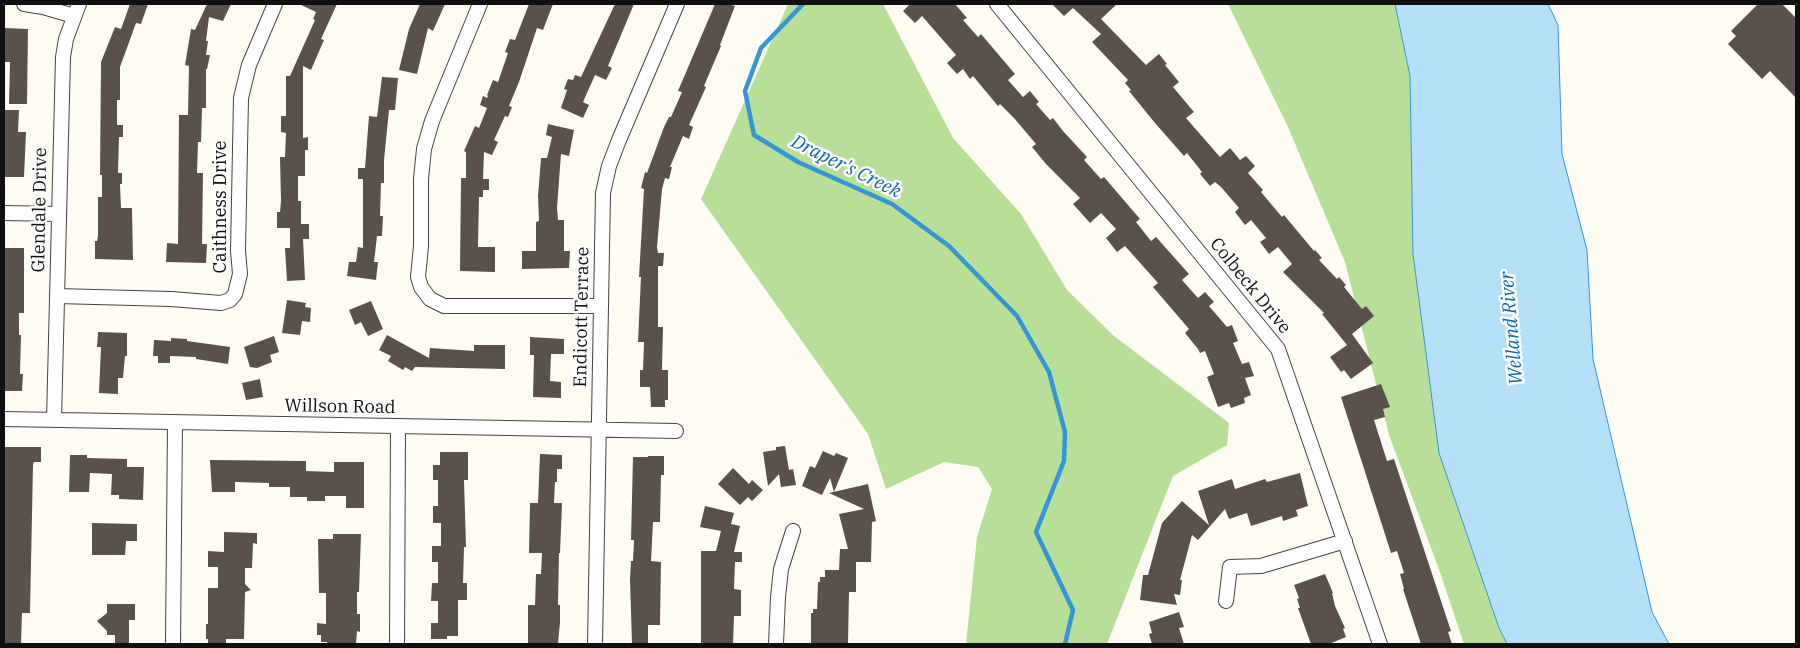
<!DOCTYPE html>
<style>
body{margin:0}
#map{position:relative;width:1800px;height:648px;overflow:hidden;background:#fffdf3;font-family:"IBM Plex Serif",serif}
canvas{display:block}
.frame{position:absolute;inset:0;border:5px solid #101010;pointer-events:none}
</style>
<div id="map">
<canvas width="1800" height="648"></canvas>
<div class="frame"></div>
</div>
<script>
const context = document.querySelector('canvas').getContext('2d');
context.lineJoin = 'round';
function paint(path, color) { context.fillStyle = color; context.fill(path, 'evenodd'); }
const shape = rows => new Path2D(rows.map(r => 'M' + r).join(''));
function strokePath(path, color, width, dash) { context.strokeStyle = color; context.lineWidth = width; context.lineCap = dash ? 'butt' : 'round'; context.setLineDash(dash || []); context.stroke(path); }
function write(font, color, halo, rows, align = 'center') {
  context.font = font + ' "IBM Plex Serif",serif'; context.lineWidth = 5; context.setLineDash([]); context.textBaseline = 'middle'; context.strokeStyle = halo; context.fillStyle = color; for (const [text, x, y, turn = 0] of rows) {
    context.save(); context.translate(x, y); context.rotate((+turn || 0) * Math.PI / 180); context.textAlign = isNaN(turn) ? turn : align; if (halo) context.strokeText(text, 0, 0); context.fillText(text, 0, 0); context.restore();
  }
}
const forest = shape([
 [788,4,883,4,953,138,1021,214,1067,290,1114,336,1229,423,1227,445,1173,476,1107,644,966,644,977,537,992,489,978,467,944,462,886,489,868,434,701,199],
 [1228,4,1395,4,1410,76,1413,254,1439,453,1499,628,1507,644,1464,644,1440,572,1389,435,1345,262,1288,127]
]);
const water = shape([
 [1395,4,1548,4,1558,25,1562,154,1587,250,1593,359,1652,612,1669,644,1507,644,1499,628,1439,453,1413,254,1410,76,1395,4]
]);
const stream = shape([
 [803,4,761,48,745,91,754,135,798,162,892,204,949,246,1017,316,1049,372,1065,432,1064,461,1036,532,1073,610,1065,644]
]);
const building = shape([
 [130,4,148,4,141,24,136,23,120,67,120,100,117,100,117,125,123,125,123,137,119,137,118,173,122,173,122,184,120,184,121,208,132,208,133,260,95,259,95,241,97,241,98,236,98,197,102,197,102,175,100,175,101,62,115,27,121,29],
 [207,4,231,4,223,21,209,17,206,41,208,41,206,55,210,55,207,69,206,69,206,108,202,108,201,142,198,142,197,173,203,173,202,244,207,244,206,263,166,262,167,243,178,244,179,115,188,115,189,66,185,65,191,29,195,30],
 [299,4,337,4,321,39,324,40,311,70,303,66,303,138,308,137,308,150,305,150,305,176,298,176,298,201,301,201,301,224,309,224,309,239,303,239,305,280,287,281,285,248,290,248,290,228,277,228,277,212,280,212,281,201,280,157,285,157,286,133,281,132,281,116,286,116,286,76,290,76,315,20,313,19,316,12],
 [420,4,445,4,433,31,428,28,417,74,399,70,409,29],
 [529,4,553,4,543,30,537,28,519,82,509,106,512,107,508,117,505,116,494,140,498,142,492,155,484,152,483,179,489,179,489,190,483,190,483,197,479,197,478,247,495,247,495,272,460,271,461,178,466,178,466,152,464,151,475,126,479,128,487,108,480,105,483,96,487,98,488,96,487,95,493,80,498,82,508,53,505,52,510,39,515,40],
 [615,4,634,4,608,66,612,68,606,80,595,75,583,102,589,105,583,118,561,108,567,90,564,89,568,79,573,80,575,75,581,77],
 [715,4,728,4,735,6,720,45,721,46,704,86,706,87,689,125,693,127,689,139,683,136,670,167,672,167,669,179,665,178,662,189,657,247,658,253,664,253,663,266,658,266,658,327,663,327,662,370,668,370,668,400,665,400,665,407,651,407,650,387,640,387,640,370,643,370,644,342,638,342,641,277,639,277,644,189,641,188,645,172,647,173,664,127,669,117,671,117,682,92,678,91],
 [910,4,955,4,967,18,963,20,978,37,981,34,1015,74,1008,80,1023,97,1030,91,1039,102,1036,104,1050,120,1053,118,1063,131,1087,157,1084,160,1101,179,1104,177,1140,219,1136,222,1151,241,1156,237,1189,274,1182,280,1198,298,1205,292,1214,302,1209,306,1227,327,1232,325,1238,341,1233,343,1242,364,1249,362,1254,376,1245,378,1251,395,1244,398,1245,403,1231,408,1229,403,1218,407,1207,377,1214,374,1205,351,1200,353,1198,349,1185,333,1189,329,1153,287,1158,283,1125,246,1117,252,1106,238,1116,229,1101,213,1090,223,1073,204,1080,198,1046,164,1032,147,1036,144,1014,118,1000,104,998,106,973,76,970,79,963,69,957,74,947,63,956,55,922,16,915,23,903,11],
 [1052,4,1117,4,1101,19,1146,65,1159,54,1167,64,1165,65,1179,82,1173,87,1194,112,1186,118,1220,157,1230,148,1240,160,1246,156,1255,166,1248,173,1263,190,1261,192,1282,217,1284,215,1314,251,1315,250,1322,258,1319,260,1337,279,1339,277,1346,285,1344,287,1362,309,1366,306,1374,316,1352,334,1373,363,1351,379,1344,370,1341,372,1330,357,1347,345,1322,314,1324,313,1283,272,1292,264,1278,247,1269,254,1260,242,1266,238,1251,220,1245,225,1235,212,1239,208,1221,187,1215,182,1210,186,1200,174,1202,172,1187,153,1184,156,1155,123,1129,91,1131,90,1125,83,1128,80,1092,42,1101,34,1073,8,1064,16],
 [1758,4,1782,4,1796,18,1796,98,1770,71,1762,79,1728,44,1736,36,1731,31],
 [4,28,28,29,27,104,9,104,10,62,4,62],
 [382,77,398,78,395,110,389,110,384,160,384,183,381,183,380,216,383,216,382,236,377,236,374,262,378,262,376,280,347,276,349,262,356,262,358,247,363,248,363,179,358,179,358,168,365,168,369,116,377,117],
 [4,110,19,110,18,132,26,132,24,177,4,177],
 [548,124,574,130,569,156,561,154,557,208,558,220,564,220,564,251,570,251,569,268,522,269,522,251,536,251,536,222,539,221,538,196,541,158,547,158,552,137,546,135],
 [4,248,24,248,24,313,19,313,19,335,21,335,20,374,23,374,22,391,4,391],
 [287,300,306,303,305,307,311,308,310,322,302,321,300,335,282,333],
 [371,301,383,329,368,336,361,322,355,325,349,310],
 [98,332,127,333,127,356,125,356,123,378,118,378,118,394,99,393,101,347,97,347],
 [387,335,429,358,430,348,474,351,474,345,505,345,505,369,415,367,412,371,405,367,403,370,388,361,391,356,379,350],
 [274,336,279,352,270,355,272,362,257,368,250,367,244,347],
 [530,337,564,339,564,354,551,354,550,381,561,382,561,398,533,397,534,355,530,355],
 [171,338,187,339,187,341,230,347,228,364,196,359,196,357,170,356,170,363,158,363,158,356,153,356,154,340,171,341],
 [260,379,263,397,246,400,242,383],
 [1381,384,1390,407,1383,409,1385,417,1374,420,1387,461,1394,459,1451,631,1448,632,1452,644,1421,644,1403,589,1404,589,1400,574,1404,573,1397,551,1391,553,1341,397],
 [785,446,789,470,793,469,796,485,781,487,779,474,768,486,763,452,776,450,776,447],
 [5,447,41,447,41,462,34,462,33,465,30,613,22,613,21,644,4,644,4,642],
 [823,451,834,456,836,453,848,458,834,492,830,478,822,495,802,486,810,466,815,468],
 [440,452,468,452,468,480,464,480,466,547,464,547,463,583,467,583,467,600,458,600,458,636,447,636,447,639,431,639,431,623,438,623,438,601,431,601,432,583,438,583,438,562,432,562,432,546,441,546,441,523,433,523,433,506,438,506,438,480,433,480,433,465,440,465],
 [540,454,562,455,562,469,557,469,557,482,555,482,554,503,562,503,560,553,559,553,558,605,560,605,560,622,558,644,528,644,528,605,535,605,536,574,541,574,542,553,529,553,530,503,538,503],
 [70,455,87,455,87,458,127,459,127,467,144,467,143,500,119,499,119,495,111,495,112,474,90,473,89,492,69,492],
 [648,456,664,456,664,475,661,475,660,522,653,522,651,561,661,562,660,625,648,625,648,644,632,644,630,579,631,561,633,561,634,540,631,540,633,457,648,457],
 [210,460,306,461,306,471,334,472,334,462,364,462,364,508,346,508,346,496,325,496,325,501,307,501,307,497,290,497,290,487,269,487,269,483,235,482,235,492,212,492],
 [733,468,749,484,752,480,763,490,752,501,748,497,740,505,718,484],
 [1300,473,1308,506,1296,510,1298,516,1283,521,1282,516,1251,526,1247,513,1229,519,1225,509,1198,540,1192,535,1180,580,1182,580,1180,595,1174,594,1177,605,1140,600,1143,575,1148,575,1162,523,1182,501,1209,525,1198,491,1232,479,1235,489,1265,479,1267,482],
 [868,484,876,521,872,522,871,562,856,562,856,592,849,592,848,644,811,644,811,613,813,613,813,609,817,609,818,582,820,582,820,577,825,577,825,570,839,570,840,549,848,549,839,514,864,509,829,493],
 [705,506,734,513,731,524,740,526,734,552,742,552,742,562,735,562,734,589,741,590,741,616,734,616,733,644,701,644,701,551,716,551,721,531,700,527],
 [92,523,137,524,137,541,126,541,125,555,92,555],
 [224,532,257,533,257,544,253,543,252,568,245,568,245,584,251,590,245,592,244,639,226,639,226,644,208,644,208,639,206,639,206,624,208,624,208,588,218,588,218,567,208,567,208,551,224,552],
 [333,534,361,534,359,592,357,592,357,614,360,614,360,632,357,631,356,644,327,644,327,642,321,642,321,635,317,635,317,623,326,624,326,593,319,593,318,539,333,539],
 [1325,574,1333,593,1332,593,1335,606,1345,628,1343,629,1346,637,1329,644,1311,644,1298,608,1300,608,1297,599,1299,598,1294,585],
 [107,604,135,604,135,620,129,620,129,644,115,644,115,635,107,635,107,631,97,621,107,613],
 [1179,612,1184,627,1179,628,1184,644,1152,644,1149,634,1152,633,1149,622]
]);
const minor = shape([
 [24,4,43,7,74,16],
 [480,4,432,121,424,149,421,179,421,246,418,277,421,287,430,299,444,306,601,306],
 [997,4,1278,349,1380,644],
 [4,213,59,214],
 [57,296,171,299,221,303,230,300,235,294,240,274,238,251,241,98,249,65,275,4],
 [4,419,676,431],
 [54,420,63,57,66,39,79,4],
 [1226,601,1230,567,1261,566,1345,541],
 [173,644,175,423],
 [397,644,398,426],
 [595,644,603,193,609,166,619,140,677,4],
 [776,644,778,597,781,569,793,531]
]);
const streetNames = [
 ["Caithness Drive",221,207,-90],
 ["Glendale Drive",40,210,-89],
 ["Colbeck Drive",1250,286,51],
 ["Endicott Terrace",582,317,-89],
 ["Willson Road",340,407,1]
];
const waterNames = [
 ["Draper's Creek",846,167,26],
 ["Welland River",1512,328,-95]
];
paint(forest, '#b7df97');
paint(water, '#b4e0fa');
strokePath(water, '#3695d7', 1);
strokePath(stream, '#3695d7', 4.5);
paint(building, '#5a514c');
strokePath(minor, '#434343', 16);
strokePath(minor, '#fff', 14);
write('18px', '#101010', '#fff', streetNames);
write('italic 19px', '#0f67ac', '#fff', waterNames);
</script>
